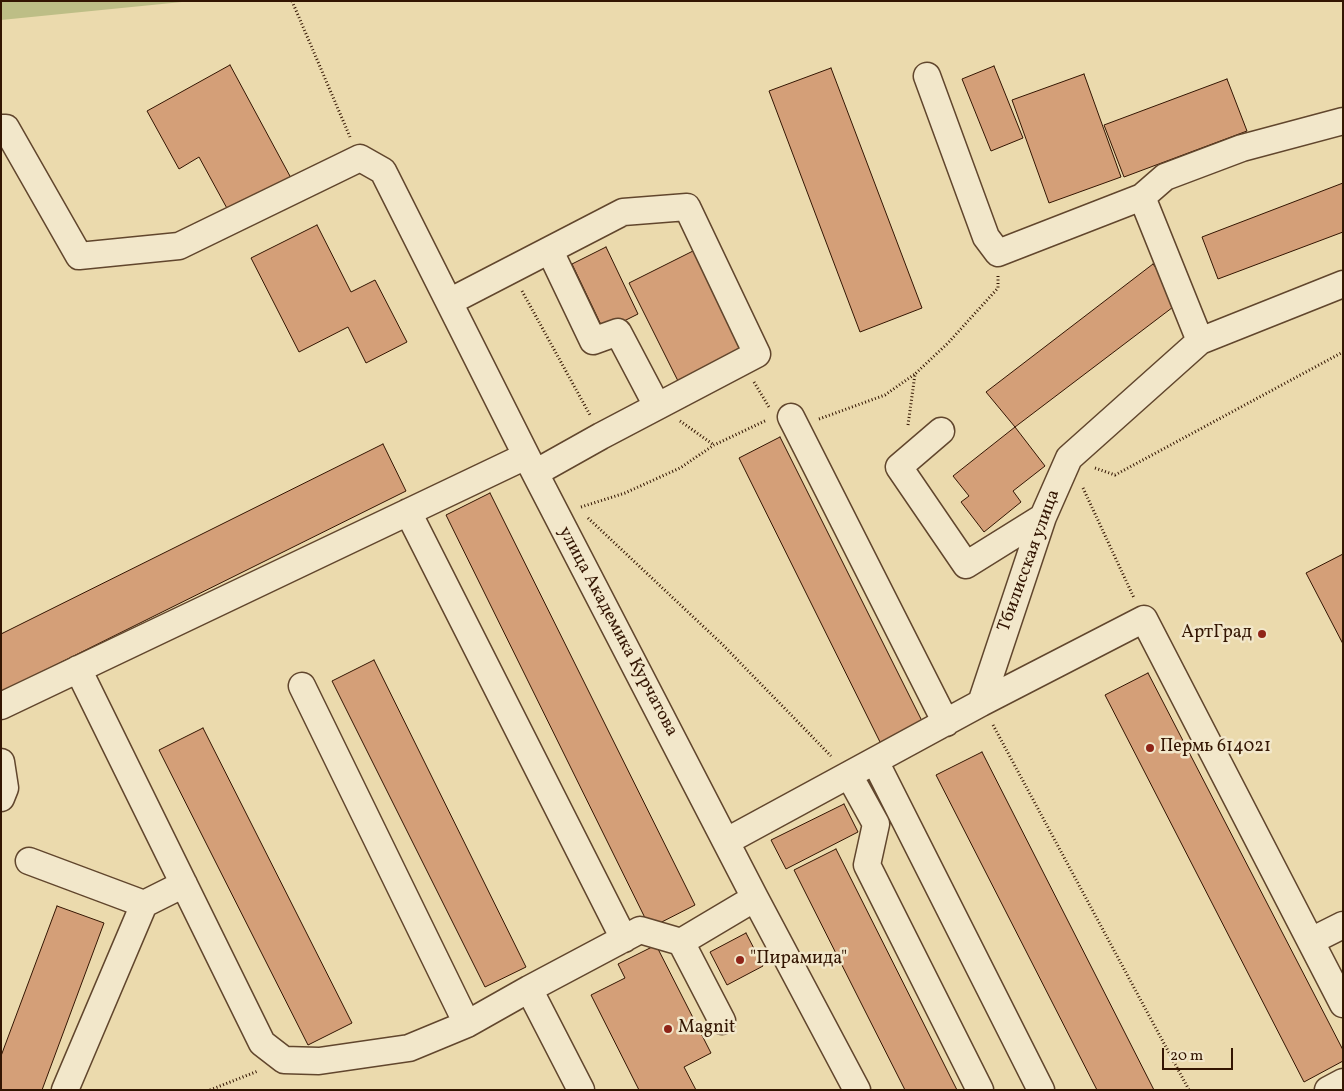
<!DOCTYPE html>
<meta charset="utf-8">
<style>
body{margin:0}
#map{position:relative;width:1344px;height:1091px;overflow:hidden;background:#ebdaad;font-family:Vollkorn,serif}
canvas{display:block}
.frame{position:absolute;inset:0;border:2px solid #331502;pointer-events:none}
.scale{position:absolute;left:1162px;top:1048px;width:71px;height:22px;box-sizing:border-box;border:2px solid #331502;border-top:0;padding-left:6px;font-size:15px;line-height:18px;white-space:nowrap;color:#331502;-webkit-text-stroke:4px #f2e7ca;paint-order:stroke}
</style>
<div id="map">
<canvas width="1344" height="1091"></canvas>
<div class="frame"></div>
<div class="scale">20 m</div>
</div>
<script>
const context = document.querySelector('canvas').getContext('2d');
context.lineJoin = 'round';
function paint(path, color) { context.fillStyle = color; context.fill(path, 'evenodd'); }
const shape = rows => new Path2D(rows.map(r => 'M' + r).join(''));
function strokePath(path, color, width, dash) { context.strokeStyle = color; context.lineWidth = width; context.lineCap = dash ? 'butt' : 'round'; context.setLineDash(dash || []); context.stroke(path); }
function write(font, color, halo, rows, align = 'center') {
  context.font = font + ' Vollkorn,serif'; context.lineWidth = 5; context.setLineDash([]); context.textBaseline = 'middle'; context.strokeStyle = halo; context.fillStyle = color; for (const [text, x, y, turn = 0] of rows) {
    context.save(); context.translate(x, y); context.rotate((+turn || 0) * Math.PI / 180); context.textAlign = isNaN(turn) ? turn : align; if (halo) context.strokeText(text, 0, 0); context.fillText(text, 0, 0); context.restore();
  }
}
const green = shape([
 [1,1,192,1,1,20]
]);
const building = shape([
 [230,65,291,178,229,212,199,157,179,169,147,111,230,65],
 [994,66,1023,138,991,151,962,79,994,66],
 [831,68,922,308,860,332,769,91,831,68],
 [1084,74,1121,177,1049,203,1012,100,1084,74],
 [1227,79,1247,131,1124,177,1104,125,1227,79],
 [1343,183,1343,232,1218,279,1202,237,1343,183],
 [317,225,351,292,375,280,407,342,366,363,348,327,299,352,251,258,317,225],
 [606,247,638,314,604,331,572,264,606,247],
 [697,249,749,353,681,387,629,283,697,249],
 [1153,264,1181,301,1015,427,986,392,1153,264],
 [1015,427,1045,466,1013,491,1021,502,984,532,961,502,969,496,953,476,1015,427],
 [780,437,924,725,882,746,739,458,780,437],
 [383,444,406,491,1,692,1,634,383,444],
 [490,493,695,905,650,928,446,515,490,493],
 [1343,554,1343,644,1306,573,1343,554],
 [374,660,526,967,485,987,332,681,374,660],
 [1148,673,1343,1050,1343,1061,1304,1082,1105,695,1148,673],
 [203,728,352,1023,308,1045,159,750,203,728],
 [982,752,1154,1090,1097,1090,936,775,982,752],
 [844,804,858,832,786,869,771,840,844,804],
 [836,849,957,1090,905,1090,860,1001,794,870,836,849],
 [57,906,104,923,42,1090,1,1090,1,1056,57,906],
 [746,933,763,966,727,985,710,952,746,933],
 [656,945,711,1053,684,1067,696,1090,639,1090,591,995,625,978,618,964,656,945]
]);
const path = shape([
 [292,1,350,137],
 [522,291,590,415],
 [754,382,769,407],
 [819,419,885,395,915,374],
 [680,421,714,445],
 [908,425,915,374,948,343,998,288,998,276],
 [1095,468,1115,475,1343,352],
 [1083,488,1134,598],
 [581,507,625,493,680,468,714,445,767,420],
 [588,518,722,644,831,756],
 [993,725,1189,1090],
 [210,1090,258,1071]
]);
const minor = shape([
 [927,76,986,237,998,253,1142,197,1165,177,1242,148,1343,121],
 [1,128,6,128,79,256,179,246,360,158,383,171,535,473,755,898,857,1090],
 [1142,197,1200,341],
 [550,251,593,341,618,332,657,406],
 [449,302,623,212,687,207,757,354,601,436,535,473],
 [791,417,946,723],
 [941,431,899,467,966,565,1043,517],
 [408,512,624,939],
 [78,669,262,1043,284,1060,319,1061,409,1048,467,1024],
 [302,686,467,1024,529,989],
 [981,703,1144,619,1343,1004],
 [1,706,526,456],
 [875,761,1041,1090],
 [1,762,5,788,1,798],
 [849,775,876,824,867,865,980,1090],
 [727,841,981,703,1043,517,1069,458,1200,341,1343,284],
 [29,861,144,904,184,884],
 [1311,941,1343,925],
 [722,1021,681,942,755,898],
 [65,1090,144,904],
 [581,1090,529,989,640,930,681,942],
 [1328,1090,1343,1082]
]);
const markers = [
 [1262,634,5,"#8f2418"],
 [1150,748,5,"#8f2418"],
 [740,960,5,"#8f2418"],
 [668,1029,5,"#8f2418"]
];
const streetNames = [
 ["Тбилисская улица",1030,561,-70],
 ["улица Академика Курчатова",617,632,62]
];
const poiNames = [
 ["АртГрад",1252,634,"right"],
 ["Пермь 614021",1160,748],
 ["\"Пирамида\"",750,960],
 ["Magnit",678,1029]
];
paint(green, '#bdbe86');
paint(building, '#d49f78');
strokePath(building, '#331502', 1);
strokePath(minor, '#61462d', 29);
strokePath(path, '#331502', 3, [1, 2.5]);
strokePath(minor, '#f2e7ca', 26);
for (const [x, y, r, color] of markers) { const dot = new Path2D(); dot.arc(x, y, r, 0, 2 * Math.PI); context.fillStyle = color; context.fill(dot); strokePath(dot, '#f2e7ca', 2); }
write('18px', '#331502', '#f2e7ca', streetNames);
write('18px', '#331502', '#f2e7ca', poiNames, 'left');
</script>
